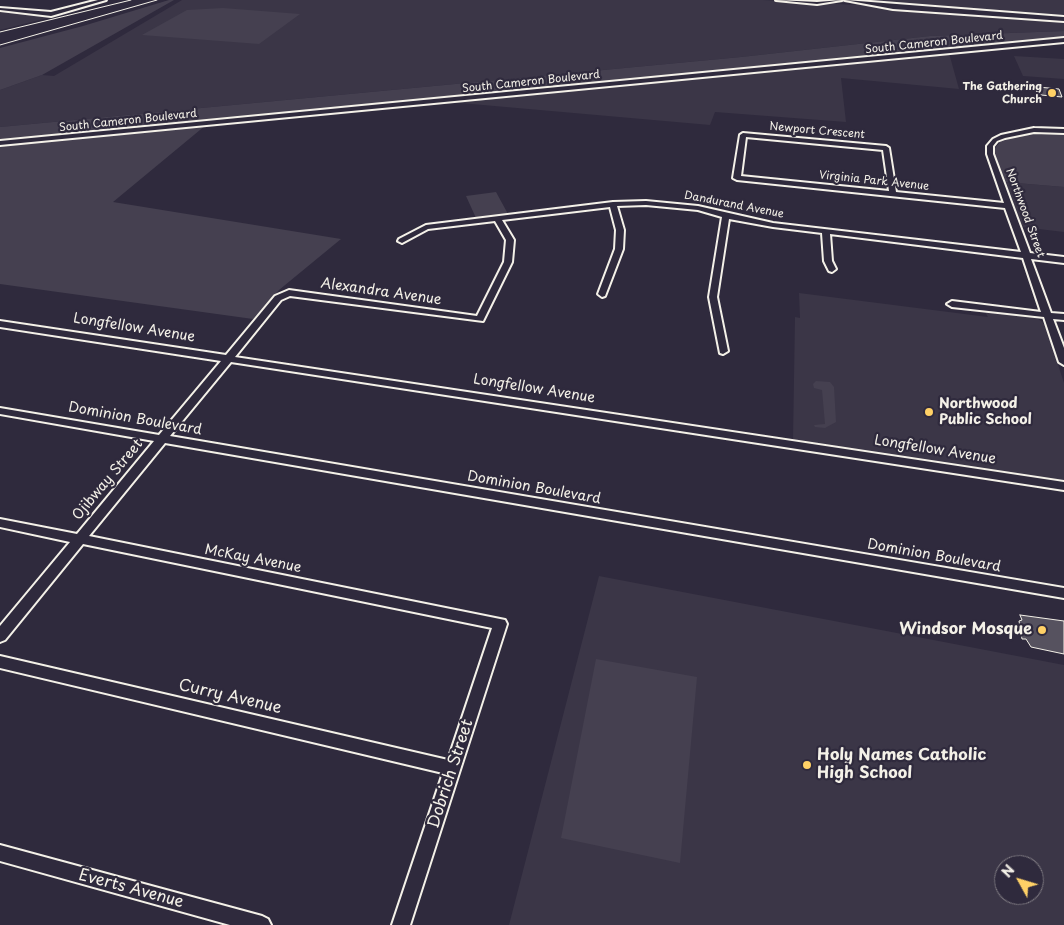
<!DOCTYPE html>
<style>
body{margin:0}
#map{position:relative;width:1064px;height:925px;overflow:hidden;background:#2f2a3d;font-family:"Playpen Sans",sans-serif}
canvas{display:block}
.north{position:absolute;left:994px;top:855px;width:50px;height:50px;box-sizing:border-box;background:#2f2a3d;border:1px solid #7e7a81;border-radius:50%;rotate:309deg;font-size:14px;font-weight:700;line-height:20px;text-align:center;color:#f4f1e8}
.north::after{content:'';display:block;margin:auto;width:18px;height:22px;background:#ffd166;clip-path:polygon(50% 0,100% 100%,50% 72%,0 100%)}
</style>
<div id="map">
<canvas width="1064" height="925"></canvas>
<div class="north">N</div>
</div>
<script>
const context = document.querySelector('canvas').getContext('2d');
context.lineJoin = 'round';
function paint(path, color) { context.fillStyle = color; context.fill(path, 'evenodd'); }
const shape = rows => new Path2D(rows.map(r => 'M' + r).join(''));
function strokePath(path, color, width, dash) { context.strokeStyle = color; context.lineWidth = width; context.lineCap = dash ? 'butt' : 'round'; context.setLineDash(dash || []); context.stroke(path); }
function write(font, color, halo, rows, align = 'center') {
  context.font = font + ' "Playpen Sans",sans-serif'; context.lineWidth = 4.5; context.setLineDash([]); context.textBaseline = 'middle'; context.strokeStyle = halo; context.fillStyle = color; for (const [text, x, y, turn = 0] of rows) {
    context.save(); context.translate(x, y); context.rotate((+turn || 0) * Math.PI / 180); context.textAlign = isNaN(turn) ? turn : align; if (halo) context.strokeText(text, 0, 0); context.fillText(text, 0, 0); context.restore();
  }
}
const built = shape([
 [182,0,763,0,856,5,850,3,836,3,845,1,899,8,1064,19,1064,31,930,36,741,57,0,127,0,90,42,75,54,76],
 [866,0,1064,0,1064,16,901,4],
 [0,10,50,14,52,17,0,30],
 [949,53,959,89,841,78,846,122,715,112,710,125,449,102],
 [1014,56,1064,59,1064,79,1023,76],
 [1004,182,1064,187,1064,232,1022,227],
 [799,293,988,317,984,310,1035,317,1041,321,1045,325,1064,383,1064,482,793,440,795,317,800,318],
 [599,576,1064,665,1064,925,509,925],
 [1004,865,1034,865,1034,895,1004,895]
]);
const green = shape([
 [169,0,174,0,42,75,0,90,0,48,83,26],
 [223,8,300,14,259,44,142,35,187,10],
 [1064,31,1064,39,0,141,0,127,741,57,930,36],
 [206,125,113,202,341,239,279,290,253,319,0,284,0,145],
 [1038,131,1064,132,1064,187,1004,182,995,158,995,148,1002,140,1011,135],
 [496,192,508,214,476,218,466,196],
 [816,381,830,382,834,387,836,422,825,428,815,427,814,425,825,424,822,390,814,388,813,384],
 [596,659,697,677,680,863,561,838]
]);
const building = shape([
 [1038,87,1059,89,1062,97,1041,95,1038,87],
 [1020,615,1064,621,1064,654,1031,647,1026,639,1022,639,1019,621,1022,620,1020,615]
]);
const minor = shape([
 [98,0,106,0,51,16,0,10,0,8,51,12,98,0],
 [776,0,817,2,842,0,817,4,776,0],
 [1064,38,1064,42,0,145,0,141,1064,38],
 [1034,128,1064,129,1064,133,1034,132,1005,138,997,141,993,146,993,154,1030,253,1064,257,1064,263,1031,259,1051,313,1064,314,1064,320,1053,319,1064,348,1064,365,1059,362,1044,317,952,307,947,304,952,301,1041,312,1023,258,830,234,832,261,836,269,832,272,829,271,824,261,822,233,773,227,729,219,717,297,728,351,723,354,720,353,709,297,722,217,698,210,646,205,617,206,624,230,623,249,605,296,602,297,598,294,615,249,616,230,610,207,502,220,514,240,512,262,483,321,290,296,281,300,235,357,1064,482,1064,490,231,362,170,436,1064,588,1064,598,165,443,89,536,505,620,507,624,410,925,392,925,443,773,0,668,0,656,448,760,492,628,83,544,5,640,0,642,0,626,70,542,0,527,0,519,77,534,154,441,0,414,0,408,159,435,221,361,0,327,0,321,226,355,275,296,289,290,477,316,504,262,506,240,495,221,428,229,402,243,398,241,399,239,426,225,613,202,646,201,698,206,773,223,1021,252,1005,208,737,180,733,178,740,135,743,133,886,146,889,148,896,192,1004,203,987,154,987,146,993,139,1001,135,1034,128],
 [746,137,883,150,889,191,741,176,746,137],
 [0,845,262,916,268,919,271,925,230,925,0,861,0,845]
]);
const major = shape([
 [845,0,1064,17,1064,21,893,9,845,0]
]);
const rail = shape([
 [0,32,131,0],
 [0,45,157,0]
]);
const markers = [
 [1052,93,5,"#ffd166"],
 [929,412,5,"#ffd166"],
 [1042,630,5,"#ffd166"],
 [807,765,5,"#ffd166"]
];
const farStreetnames = [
 ["South Cameron Boulevard",934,43,-6],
 ["South Cameron Boulevard",531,82,-6],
 ["South Cameron Boulevard",128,121,-6],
 ["Newport Crescent",817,131,5],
 ["Virginia Park Avenue",874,181,6],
 ["Dandurand Avenue",734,205,11],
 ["Northwood Street",1025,213,70]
];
const farPoinames = [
 ["The Gathering",1042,87],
 ["Church",1042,100]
];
const streetNames = [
 ["Alexandra Avenue",381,292,8],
 ["Longfellow Avenue",134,328,9],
 ["Longfellow Avenue",534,389,9],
 ["Dominion Boulevard",135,419,10],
 ["Longfellow Avenue",935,450,9],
 ["Ojibway Street",108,480,-50],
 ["Dominion Boulevard",534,488,10],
 ["Dominion Boulevard",934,556,10],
 ["McKay Avenue",253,559,11]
];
const poiNames = [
 ["Northwood",939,404],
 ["Public School",939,420]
];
const nearPoinames = [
 ["Windsor Mosque",1032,630],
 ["Holy Names Catholic",817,756,"left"],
 ["High School",817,774,"left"]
];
const nearStreetnames = [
 ["Curry Avenue",230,697,13],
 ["Dobrich Street",451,774,-72],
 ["Everts Avenue",131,889,15]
];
paint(built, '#3b3647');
paint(green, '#454050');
paint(building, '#56525f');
strokePath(building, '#f4f1e8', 1);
strokePath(minor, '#f4f1e8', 4);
strokePath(major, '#f4f1e8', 4);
paint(minor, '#2f2a3d');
paint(major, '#2f2a3d');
strokePath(rail, '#f4f1e8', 1);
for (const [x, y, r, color] of markers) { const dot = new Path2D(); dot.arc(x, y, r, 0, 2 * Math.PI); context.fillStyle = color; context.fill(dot); strokePath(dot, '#2f2a3d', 2); }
write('11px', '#f4f1e8', '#2f2a3d', farStreetnames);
write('bold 11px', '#f4f1e8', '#2f2a3d', farPoinames, 'right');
write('14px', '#f4f1e8', '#2f2a3d', streetNames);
write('bold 14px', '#f4f1e8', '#2f2a3d', poiNames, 'left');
write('bold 16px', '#f4f1e8', '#2f2a3d', nearPoinames, 'right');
write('16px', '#f4f1e8', '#2f2a3d', nearStreetnames);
</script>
